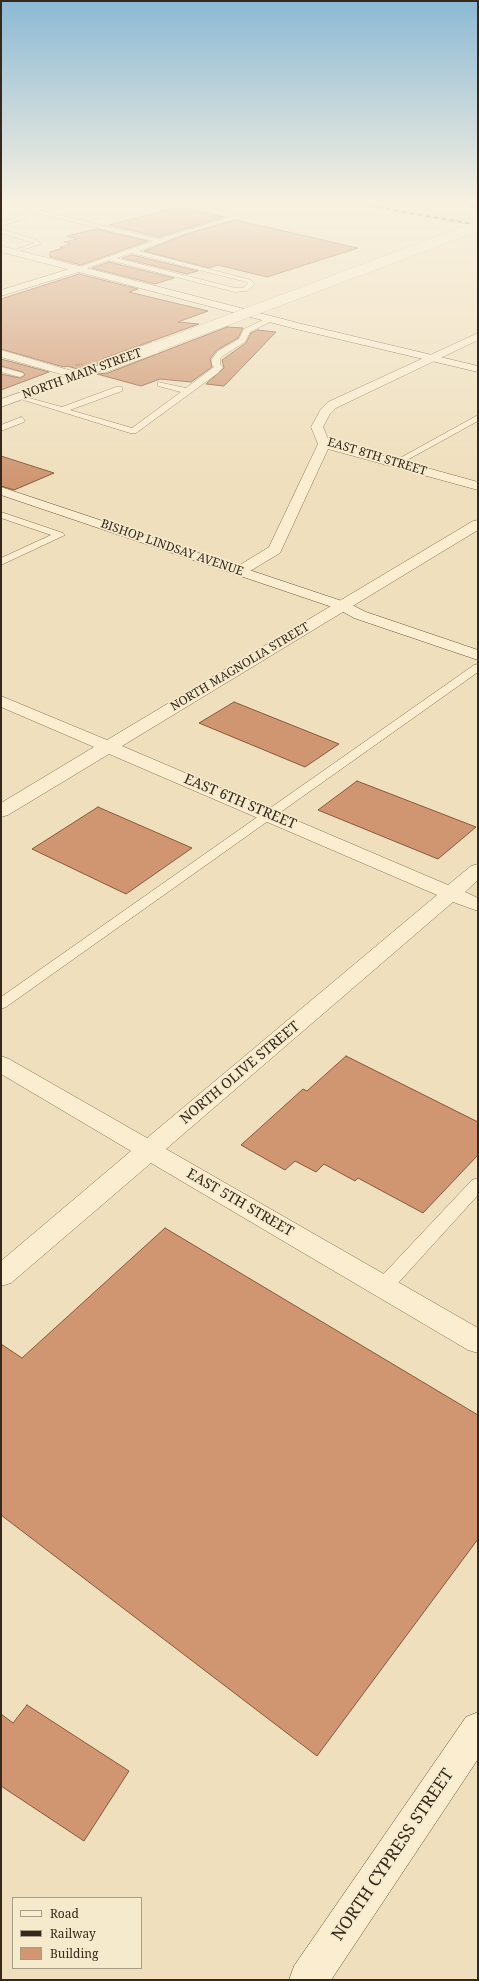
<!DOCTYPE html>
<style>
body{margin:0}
#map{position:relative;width:479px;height:1981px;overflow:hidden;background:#efdfbd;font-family:"Noto Serif",serif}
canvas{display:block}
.frame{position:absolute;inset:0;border:2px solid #36281b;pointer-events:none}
.legend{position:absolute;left:12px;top:1897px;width:130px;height:72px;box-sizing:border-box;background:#f6eacd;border:1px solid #a99c86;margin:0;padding:5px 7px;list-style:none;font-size:12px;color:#36281b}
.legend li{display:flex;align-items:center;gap:8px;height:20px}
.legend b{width:20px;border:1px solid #a99c86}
</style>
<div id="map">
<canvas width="479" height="1981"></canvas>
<div class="frame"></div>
<ul class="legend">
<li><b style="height:5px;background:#faedd0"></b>Road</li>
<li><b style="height:5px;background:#36281b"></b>Railway</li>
<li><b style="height:11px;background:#cf9671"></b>Building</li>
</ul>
</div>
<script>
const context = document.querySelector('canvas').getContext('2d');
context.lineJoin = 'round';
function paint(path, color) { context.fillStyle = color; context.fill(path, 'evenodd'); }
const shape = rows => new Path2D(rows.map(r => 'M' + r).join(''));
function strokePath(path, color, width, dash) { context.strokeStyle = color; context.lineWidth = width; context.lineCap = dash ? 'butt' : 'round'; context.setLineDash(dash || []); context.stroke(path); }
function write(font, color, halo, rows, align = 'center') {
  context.font = font + ' "Noto Serif",serif'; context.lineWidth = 3.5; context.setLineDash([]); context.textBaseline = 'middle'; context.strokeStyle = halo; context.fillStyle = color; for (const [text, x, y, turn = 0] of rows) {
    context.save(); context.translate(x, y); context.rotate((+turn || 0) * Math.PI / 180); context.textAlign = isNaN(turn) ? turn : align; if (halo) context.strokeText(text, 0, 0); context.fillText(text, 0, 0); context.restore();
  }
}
const building = shape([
 [179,207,224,217,159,237,109,225,179,207],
 [236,220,358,248,267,277,218,265,209,268,144,251,187,234,236,220],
 [96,229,148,241,81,265,50,257,50,252,63,248,60,247,71,244,64,242,77,239,67,236,96,229],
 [132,255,198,271,187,274,122,258,132,255],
 [109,262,174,278,155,284,92,268,109,262],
 [79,274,138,289,129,292,208,311,178,322,199,324,102,359,98,364,81,370,67,366,64,367,1,349,1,299,79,274],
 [227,327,243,328,238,338,217,350,210,359,212,367,191,382,160,379,141,386,97,374,108,373,227,327],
 [258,330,276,332,224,386,206,384,224,368,222,360,246,343,251,333,258,330],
 [1,359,49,372,1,390,1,374,20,378,25,375,23,372,1,366,1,359],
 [1,456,54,473,14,490,1,486,1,456],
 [234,702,339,744,305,767,199,723,234,702],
 [357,781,476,827,438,859,318,810,357,781],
 [98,807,192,848,126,894,32,849,98,807],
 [346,1056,478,1122,478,1155,423,1213,358,1178,355,1181,324,1164,316,1172,295,1161,285,1170,241,1145,303,1089,307,1091,346,1056],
 [165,1228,478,1415,478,1539,317,1756,1,1515,1,1344,22,1358,165,1228],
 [27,1705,129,1771,84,1841,1,1786,1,1714,13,1723,27,1705]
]);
const lane = shape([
 [49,204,60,204,39,210,159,239,229,217,182,204,194,204,233,214,235,219,187,233,139,251,251,280,255,284,247,291,235,292,109,260,79,271,77,270,77,268,153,241,32,212,23,214,25,219,1,226,1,222,19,217,17,212,49,204],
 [132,253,247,282,248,284,243,288,235,288,116,258,132,253],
 [1,229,37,240,41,244,12,253,12,251,34,243,1,233,1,229],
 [267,318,274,320,250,332,245,342,224,355,220,359,220,364,223,367,218,373,136,433,130,433,14,397,18,395,62,407,116,387,122,387,122,391,70,410,132,428,181,392,158,386,158,382,186,388,214,367,212,365,212,359,218,351,239,339,244,329,267,318],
 [1,367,23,373,24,375,20,377,1,372,1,367],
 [478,415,478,421,398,465,395,466,391,463,478,415],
 [21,417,25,420,24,422,1,431,1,425,21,417],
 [1,512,63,533,65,535,1,565,1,558,51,535,1,518,1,512],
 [478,664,478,672,6,1007,1,1009,1,997,474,665,478,664],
 [478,1178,478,1195,390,1292,383,1294,376,1292,374,1287,376,1282,472,1180,478,1178]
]);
const street = shape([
 [1,204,5,204,4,209,1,210,1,204],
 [1,246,82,267,84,269,79,272,1,252,1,246],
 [478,333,478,340,336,408,330,414,323,427,329,441,478,482,478,490,328,449,280,553,245,574,235,574,233,571,235,568,269,547,318,444,311,427,321,409,328,402,478,333],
 [1,350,82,374,84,376,78,379,1,357,1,350],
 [478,520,478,530,122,746,448,885,471,866,478,864,478,880,465,892,478,898,478,911,453,902,166,1149,478,1328,478,1353,468,1350,151,1163,11,1283,1,1286,1,1261,131,1151,1,1074,1,1056,9,1059,147,1138,437,895,109,754,8,815,1,817,1,803,94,747,1,707,1,696,107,740,473,521,478,520]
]);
const secondary = shape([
 [79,266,302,324,478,366,478,372,296,329,79,272,1,296,1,290,79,266],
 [105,363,111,366,109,368,1,407,1,399,105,363],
 [1,487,348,603,366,612,478,650,478,660,354,618,338,609,1,495,1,487],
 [478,1712,478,1759,331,1980,289,1980,294,1966,466,1717,478,1712]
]);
const rail = shape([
 [359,204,478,225],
 [467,204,478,209]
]);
const pathBridge = shape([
 [76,365,83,364]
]);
const secondaryBridgeFar1 = shape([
 [151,349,478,226]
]);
const secondaryBridge = shape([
 [105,366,154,348]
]);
const farStreetnames = [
 ["NORTH MAIN STREET",82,374,-20],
 ["EAST 8TH STREET",377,457,17],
 ["BISHOP LINDSAY AVENUE",172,548,19],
 ["NORTH MAGNOLIA STREET",240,667,-31]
];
const streetNames = [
 ["EAST 6TH STREET",240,802,23],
 ["NORTH OLIVE STREET",240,1073,-40],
 ["EAST 5TH STREET",240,1203,30]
];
const nearStreetnames = [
 ["NORTH CYPRESS STREET",393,1855,-56]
];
paint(building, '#cf9671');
strokePath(building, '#88583a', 1);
strokePath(lane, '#886f55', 1);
strokePath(street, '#886f55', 1);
strokePath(secondary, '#695039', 1);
paint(lane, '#faedd0');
paint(street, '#faedd0');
paint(secondary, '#faedd0');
strokePath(rail, '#36281b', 2);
strokePath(rail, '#f6eacd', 1.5, [4]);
strokePath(secondaryBridgeFar1, '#695039', 10, []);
strokePath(secondaryBridge, '#695039', 13, []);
strokePath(pathBridge, '#886f55', 1.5, [1.5, 1]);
strokePath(secondaryBridgeFar1, '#faedd0', 10);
strokePath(secondaryBridge, '#faedd0', 12);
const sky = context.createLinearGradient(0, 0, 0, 481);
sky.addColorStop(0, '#8bb9d4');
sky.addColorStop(0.42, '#f8f1e1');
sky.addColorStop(1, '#f8f1e100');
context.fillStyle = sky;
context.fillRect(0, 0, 479, 481);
write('12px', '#36281b', '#f6eacd', farStreetnames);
write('14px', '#36281b', '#f6eacd', streetNames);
write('17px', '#36281b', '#f6eacd', nearStreetnames);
</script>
